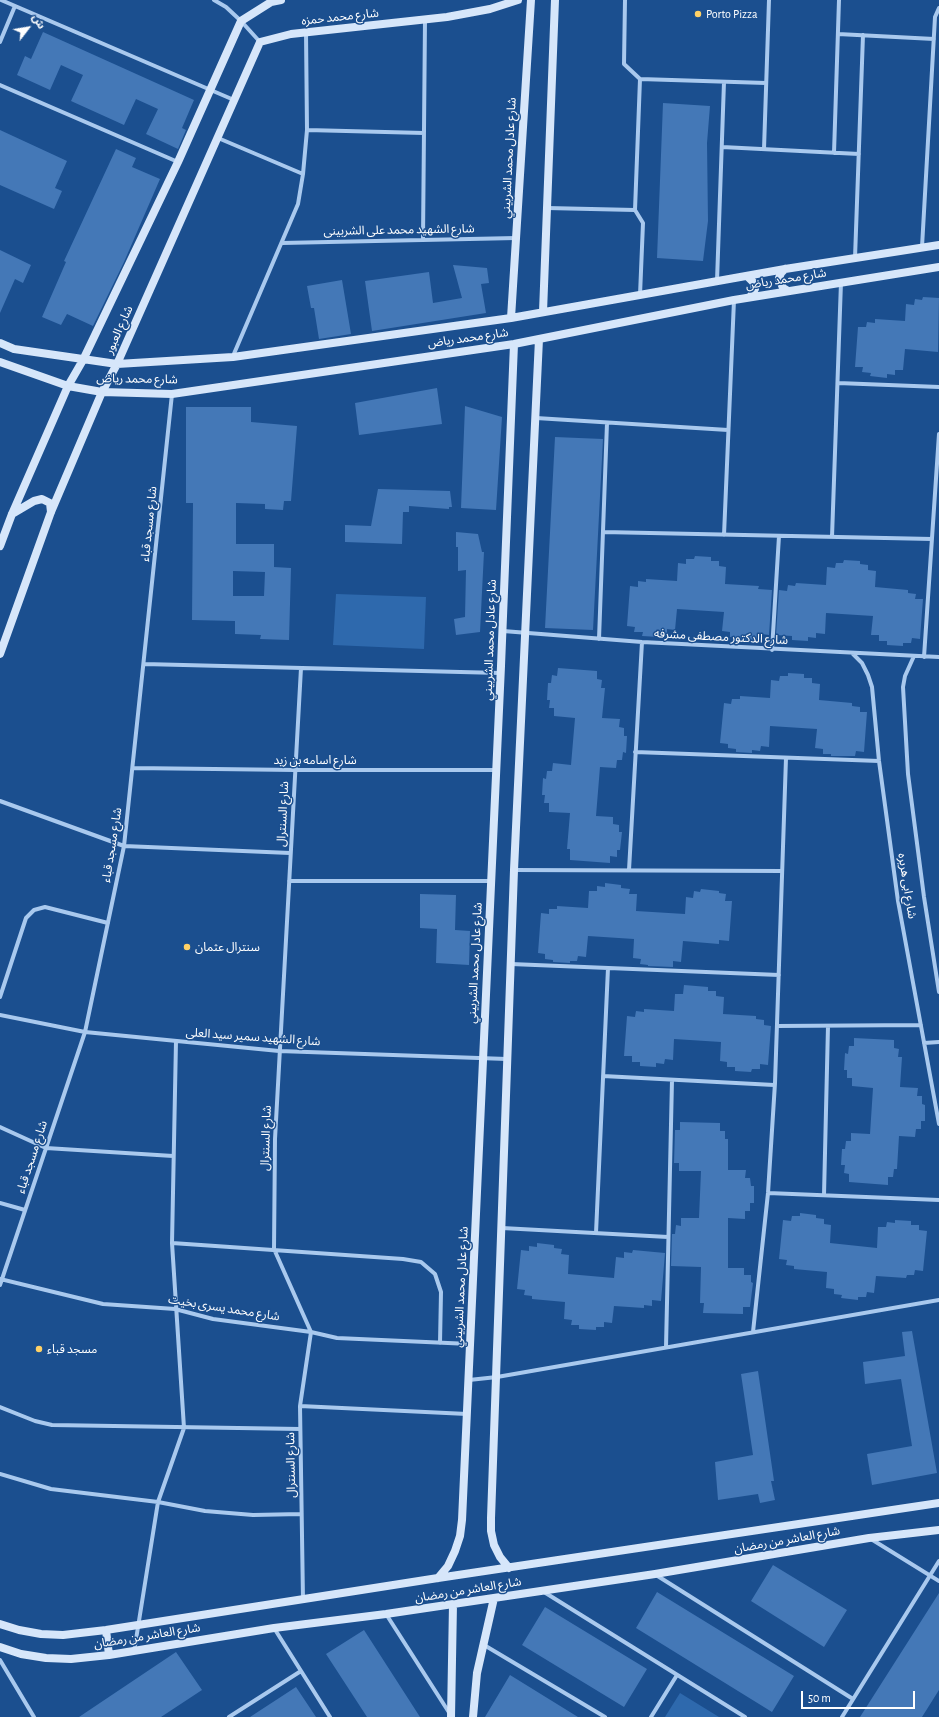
<!DOCTYPE html>
<meta charset="utf-8">
<style>
body{margin:0}
#map{position:relative;width:939px;height:1717px;overflow:hidden;background:#1b4f8f;font-family:"Alegreya Sans","Noto Sans Arabic",sans-serif}
canvas{display:block}
.north{position:absolute;left:8px;top:8px;width:40px;height:40px;-webkit-text-stroke:3px #1b4f8f;paint-order:stroke;rotate:59deg;font-size:11px;font-weight:700;line-height:16px;text-align:center;color:#fff}
.north::after{content:'';display:block;margin:auto;width:14px;height:18px;background:#fff;clip-path:polygon(50% 0,100% 100%,50% 72%,0 100%)}
.scale{position:absolute;left:801px;top:1691px;width:114px;height:18px;box-sizing:border-box;border:2px solid #fff;border-top:0;padding-left:5px;font-size:12px;line-height:14px;white-space:nowrap;color:#fff;-webkit-text-stroke:3px #1b4f8f;paint-order:stroke}
</style>
<div id="map">
<canvas width="939" height="1717"></canvas>
<div class="north">ش</div>
<div class="scale">50 m</div>
</div>
<script>
const context = document.querySelector('canvas').getContext('2d');
context.lineJoin = 'round';
function paint(path, color) { context.fillStyle = color; context.fill(path, 'evenodd'); }
const shape = rows => new Path2D(rows.map(r => 'M' + r).join(''));
function strokePath(path, color, width, dash) { context.strokeStyle = color; context.lineWidth = width; context.lineCap = dash ? 'butt' : 'round'; context.setLineDash(dash || []); context.stroke(path); }
function write(font, color, halo, rows, align = 'center') {
  context.font = font + ' "Alegreya Sans","Noto Sans Arabic",sans-serif'; context.lineWidth = 3; context.setLineDash([]); context.textBaseline = 'middle'; context.strokeStyle = halo; context.fillStyle = color; for (const [text, x, y, turn = 0] of rows) {
    context.save(); context.translate(x, y); context.rotate((+turn || 0) * Math.PI / 180); context.textAlign = isNaN(turn) ? turn : align; if (halo) context.strokeText(text, 0, 0); context.fillText(text, 0, 0); context.restore();
  }
}
const green = shape([
 [336,594,426,597,424,649,333,645],
 [680,1693,719,1717,665,1717]
]);
const building = shape([
 [43,32,194,100,182,128,186,130,178,149,146,134,158,109,136,99,124,125,71,101,83,75,61,65,50,90,17,75,25,56,31,59],
 [663,103,710,106,707,143,708,221,703,261,657,258],
 [0,130,67,161,55,188,62,191,54,209,0,185],
 [116,149,136,158,132,167,160,179,124,262,93,326,67,314,61,325,42,317,66,262,64,261],
 [0,250,31,265,23,283,15,279,0,313],
 [453,265,487,268,489,283,481,284,486,313,372,331,365,281,429,272,433,303,462,298],
 [342,280,351,334,319,339,314,308,311,308,307,286],
 [923,297,939,298,938,352,905,349,903,370,895,370,895,375,887,374,887,378,870,376,871,373,862,372,863,367,855,367,858,327,866,327,867,322,875,323,875,319,905,321,906,304,914,305,915,299,922,300],
 [437,388,442,424,359,435,355,403],
 [465,406,502,417,496,510,461,508],
 [186,407,251,407,251,422,297,426,291,501,284,501,283,510,265,509,265,504,236,503,236,544,274,544,274,567,291,568,289,640,260,639,261,635,235,634,235,621,192,620,193,503,186,503],
 [233,571,265,572,264,596,233,596],
 [555,437,603,439,593,630,545,628],
 [378,489,450,491,452,507,449,507,449,509,409,506,409,512,403,512,402,544,345,542,345,525,371,526],
 [456,532,478,534,482,552,484,552,480,632,456,635,454,619,465,617,466,570,458,571,458,547,456,547],
 [695,556,711,557,711,561,719,561,719,566,726,567,725,584,759,586,758,589,772,590,769,635,762,634,762,639,754,639,754,642,738,641,738,637,730,637,730,632,722,631,724,612,677,609,675,630,667,629,667,634,659,634,659,637,642,636,643,632,634,632,635,627,627,626,630,586,638,587,638,581,646,582,646,579,677,581,678,563,686,564,686,559,694,559],
 [844,560,860,561,860,564,868,565,868,570,876,571,875,587,908,590,908,593,916,594,915,599,923,599,920,639,912,638,911,643,903,643,903,646,887,645,887,641,879,641,879,635,871,635,873,616,826,613,825,634,816,633,816,638,808,637,808,641,792,640,792,636,776,635,779,590,787,591,788,585,795,586,796,583,826,585,827,567,835,568,836,563,843,563],
 [558,668,597,671,597,679,602,680,601,688,605,688,602,718,620,719,619,727,624,728,624,736,627,736,626,753,623,752,622,760,617,760,616,768,600,767,596,816,613,817,613,824,619,825,619,832,622,832,620,850,617,850,617,857,610,856,610,863,570,860,570,849,567,849,570,813,549,812,549,803,544,803,545,795,542,795,543,778,546,779,547,771,552,771,553,763,571,765,575,718,554,716,554,708,549,708,550,700,547,700,548,683,551,683,552,675,557,676],
 [788,673,804,674,804,678,812,678,812,683,820,684,819,700,852,703,852,706,860,707,860,712,867,712,864,752,856,751,855,756,831,756,831,754,823,754,823,749,815,748,817,729,770,726,769,747,761,746,760,751,752,750,752,753,736,752,736,749,728,748,728,744,720,743,724,703,731,704,732,699,740,699,740,696,770,698,771,680,779,681,780,676,788,676],
 [605,883,621,885,621,888,630,889,629,894,637,894,636,911,685,914,686,897,693,898,694,891,700,892,701,889,719,891,719,893,726,894,725,901,732,901,729,941,719,940,719,944,683,941,681,962,673,961,673,967,648,966,648,965,640,964,641,959,633,958,634,939,588,936,586,957,578,956,577,961,570,961,570,963,553,962,553,960,545,959,545,954,538,953,541,913,549,914,549,909,557,909,557,906,588,908,589,891,597,891,597,886,605,887],
 [420,894,456,895,455,930,470,931,469,965,436,963,437,929,420,928],
 [684,985,708,987,708,991,716,991,716,996,724,997,723,1014,756,1016,756,1019,764,1020,764,1025,771,1026,768,1065,760,1064,760,1069,752,1069,751,1072,735,1071,735,1067,727,1067,727,1062,720,1061,721,1042,674,1039,673,1060,665,1059,664,1064,656,1063,656,1067,640,1066,640,1062,632,1062,632,1056,624,1056,627,1016,635,1017,636,1011,644,1012,644,1009,674,1011,675,994,683,994],
 [854,1038,894,1040,894,1048,899,1049,898,1057,902,1057,900,1087,918,1088,917,1096,922,1096,922,1104,925,1105,925,1121,921,1121,921,1129,916,1129,915,1137,899,1136,897,1169,894,1169,893,1177,888,1177,888,1185,849,1182,849,1174,844,1173,845,1165,841,1165,842,1149,845,1149,846,1141,851,1141,851,1133,870,1134,873,1088,852,1086,852,1078,847,1078,847,1070,844,1070,845,1053,848,1054,849,1046,854,1046],
 [680,1122,720,1123,720,1131,725,1131,725,1139,728,1139,728,1170,746,1170,745,1178,750,1178,751,1186,754,1186,754,1203,750,1203,750,1211,745,1211,745,1219,728,1218,728,1268,744,1268,744,1275,751,1275,751,1282,753,1283,750,1307,743,1307,743,1314,703,1313,704,1303,700,1303,701,1267,671,1266,672,1234,675,1234,676,1225,681,1226,681,1218,699,1218,701,1171,679,1171,679,1163,674,1163,675,1130,680,1130],
 [800,1213,816,1215,816,1218,824,1219,824,1224,831,1225,830,1243,877,1248,878,1227,886,1227,887,1222,895,1223,895,1220,911,1221,911,1225,919,1225,919,1230,927,1231,923,1271,915,1270,914,1275,907,1275,906,1278,876,1276,874,1293,867,1292,866,1297,858,1297,858,1300,841,1298,842,1295,834,1294,834,1289,826,1288,827,1272,794,1269,794,1266,786,1265,787,1260,779,1259,783,1220,791,1221,792,1216,800,1216],
 [537,1243,554,1245,554,1248,562,1249,561,1254,569,1255,568,1274,614,1278,616,1257,624,1258,624,1252,632,1253,633,1250,665,1253,661,1301,652,1300,652,1306,644,1305,644,1308,614,1306,612,1323,604,1322,604,1327,596,1327,596,1330,579,1329,579,1325,571,1325,572,1320,564,1319,565,1302,532,1299,532,1296,524,1295,525,1290,517,1289,521,1250,529,1251,529,1246,537,1247],
 [912,1331,937,1473,872,1485,867,1454,912,1446,901,1379,865,1384,863,1362,905,1356,902,1332],
 [758,1371,774,1481,771,1481,775,1500,760,1503,758,1494,718,1500,715,1462,753,1455,741,1374],
 [773,1565,847,1610,824,1647,751,1601],
 [657,1592,794,1676,772,1712,636,1628],
 [939,1593,939,1690,922,1717,860,1717],
 [545,1607,647,1669,624,1707,522,1645],
 [364,1630,420,1717,367,1717,326,1654],
 [176,1652,202,1690,161,1717,79,1717],
 [510,1675,578,1717,485,1717],
 [296,1687,316,1717,250,1717]
]);
const street = shape([
 [1,0,234,100],
 [214,0,226,7,241,21,260,42],
 [625,0,624,64,640,79,766,83],
 [838,34,934,39],
 [0,42,15,6],
 [640,79,635,210,643,223,640,295],
 [0,85,178,162],
 [307,130,424,133],
 [218,138,303,174],
 [722,147,859,154],
 [764,149,769,0],
 [834,153,839,0],
 [547,208,635,210],
 [423,239,425,20],
 [282,243,516,238],
 [922,247,935,17,939,8],
 [855,258,863,35],
 [717,281,724,82],
 [233,356,298,204,303,174,307,130,306,32],
 [838,383,939,387],
 [536,418,728,430],
 [603,532,932,539],
 [724,535,734,300],
 [832,537,841,282],
 [503,631,642,642,939,657],
 [599,639,607,423],
 [772,650,779,536],
 [853,654,862,663,868,675,872,687,879,761,898,901,939,1124],
 [914,656,905,676,903,687,908,774,924,897,939,992],
 [924,657,939,434],
 [144,664,500,673],
 [301,668,275,1139,274,1249,311,1332,300,1406,303,1600],
 [635,752,879,761],
 [133,768,295,770,496,770],
 [0,801,124,846,290,853],
 [514,870,782,871],
 [629,870,642,642],
 [289,881,491,881],
 [511,964,779,975],
 [0,997,26,918,34,910,45,907,108,923],
 [0,1015,85,1032,279,1051,507,1059],
 [777,1026,921,1025],
 [924,1043,939,1042],
 [603,1076,774,1085],
 [0,1127,46,1148,173,1156],
 [768,1193,939,1200],
 [824,1195,828,1026],
 [0,1203,25,1210],
 [502,1228,668,1237],
 [596,1233,608,968],
 [172,1243,403,1259,421,1262,435,1274,441,1292,440,1343],
 [0,1279,103,1304,175,1309,213,1319,311,1332,337,1338,470,1344],
 [0,1285,85,1032,124,846,172,394],
 [753,1332,768,1193,775,1083,786,758],
 [666,1347,672,1080],
 [469,1380,497,1377,939,1300],
 [300,1406,467,1414],
 [0,1407,35,1421,52,1425,300,1429],
 [0,1474,51,1489,158,1502,205,1511,253,1515,301,1514],
 [871,1539,939,1581],
 [656,1575,853,1699],
 [544,1592,745,1717],
 [386,1614,450,1714],
 [274,1628,330,1717],
 [484,1645,605,1717],
 [134,1652,158,1502,184,1428,172,1243,176,1041],
 [0,1660,34,1717],
 [229,1717,301,1671],
 [651,1717,677,1675],
 [842,1717,939,1561]
]);
const secondary = shape([
 [785,269,781,273,779,278,783,288,788,291],
 [747,276,754,283,755,289,750,297],
 [543,312,555,0],
 [511,318,531,0],
 [0,343,14,349,117,364,233,357,511,318,785,269,939,245],
 [0,362,68,386,102,392,172,394,514,344,734,300,939,267],
 [12,514,34,501,42,499,50,503,51,512],
 [0,546,12,514,68,386,83,360,178,162,241,21,271,2,281,0],
 [0,654,51,512,102,392,117,364,260,42,291,34,447,17,490,9,518,0],
 [509,1568,500,1557,494,1545,491,1531,491,1518,514,870,539,339],
 [438,1578,448,1566,455,1551,460,1536,462,1520,501,666,514,344],
 [0,1624,19,1630,41,1634,63,1635,106,1630,438,1578,939,1503],
 [106,1630,109,1655],
 [0,1647,21,1654,46,1658,71,1659,109,1655,274,1628,386,1614,655,1574,869,1538,939,1530],
 [451,1717,453,1604],
 [473,1717,477,1673,494,1598]
]);
const markers = [
 [698,14,4,"#ffd166"],
 [187,947,4,"#ffd166"],
 [39,1349,4,"#ffd166"]
];
const poiNames = [
 ["Porto Pizza",706,14],
 ["سنترال عثمان",195,947],
 ["مسجد قباء",47,1349]
];
const streetNames = [
 ["شارع محمد حمزه",340,17,-6],
 ["شارع عادل محمد الشربيني",509,158,-87],
 ["شارع الشهيد محمد على الشربينى",399,230,-1],
 ["شارع محمد رياض",786,279,-9],
 ["شارع العبور",119,330,-66],
 ["شارع محمد رياض",468,338,-8],
 ["شارع محمد رياض",137,379,1],
 ["شارع مسجد قباء",149,524,-84],
 ["شارع الدكتور مصطفى مشرفه",721,637,3],
 ["شارع عادل محمد الشربيني",490,640,-88],
 ["شارع اسامه بن زيد",315,760],
 ["شارع السنترال",283,814,-87],
 ["شارع مسجد قباء",112,845,-81],
 ["شارع ابى هريره",907,886,81],
 ["شارع عادل محمد الشربيني",475,963,-87],
 ["شارع الشهيد سمير سيد العلى",253,1037,4],
 ["شارع السنترال",266,1138,-88],
 ["شارع مسجد قباء",32,1157,-72],
 ["شارع عادل محمد الشربيني",461,1287,-87],
 ["شارع محمد يسرى بخيت",224,1308,9],
 ["شارع السنترال",291,1465,-91],
 ["شارع العاشر من رمضان",787,1540,-10],
 ["شارع العاشر من رمضان",468,1590,-9],
 ["شارع العاشر من رمضان",147,1636,-9]
];
paint(green, '#2e69ad');
paint(building, '#4478b7');
strokePath(street, '#a9c9ee', 4);
strokePath(secondary, '#d6e6fa', 8);
for (const [x, y, r, color] of markers) { const dot = new Path2D(); dot.arc(x, y, r, 0, 2 * Math.PI); context.fillStyle = color; context.fill(dot); strokePath(dot, '#1b4f8f', 1.5); }
write('12px', '#fff', '#1b4f8f', poiNames, 'left');
write('12px', '#fff', '#1b4f8f', streetNames);
</script>
